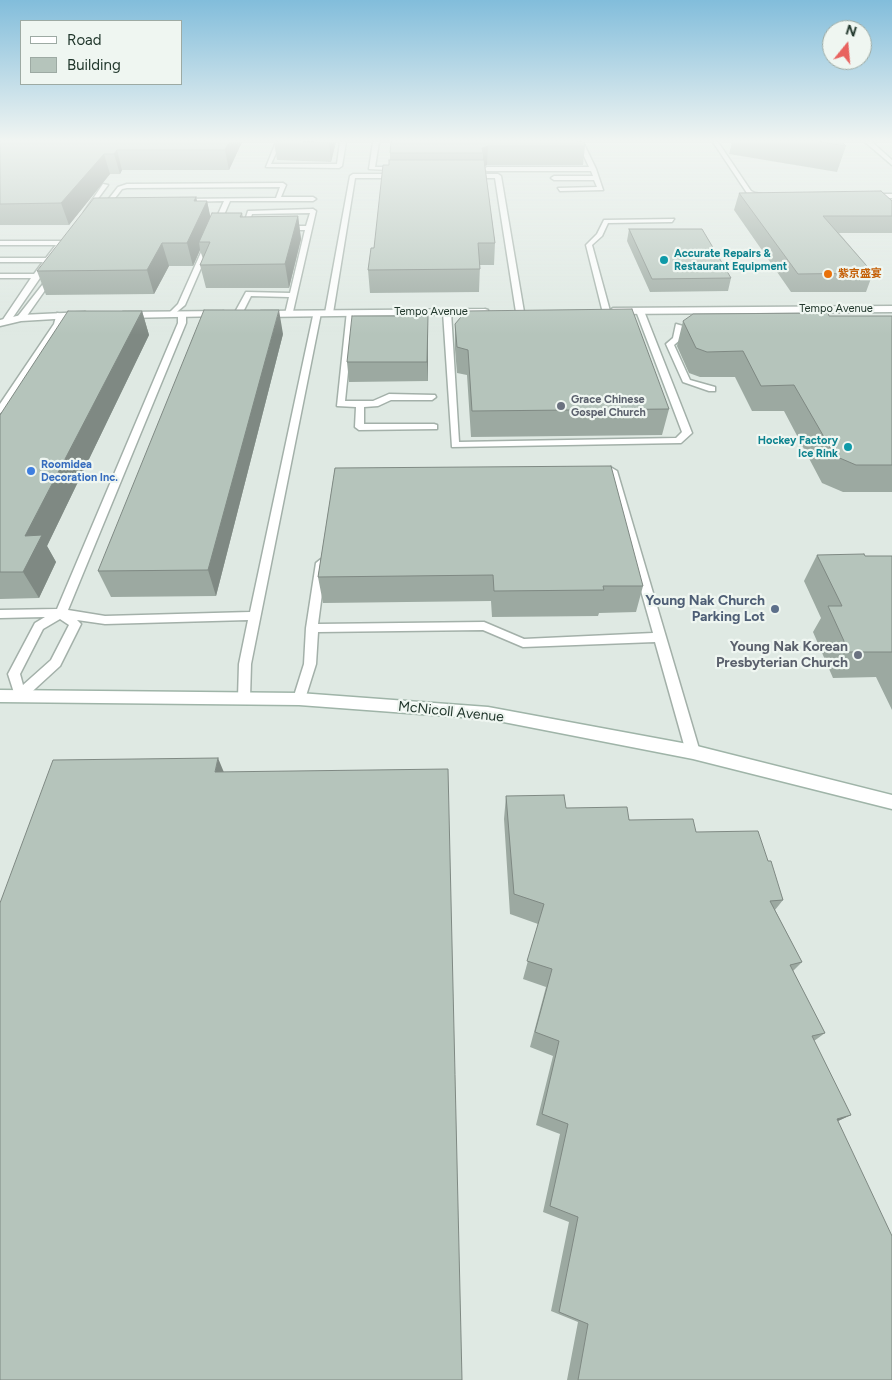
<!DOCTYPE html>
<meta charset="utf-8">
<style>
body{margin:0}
#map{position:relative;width:892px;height:1380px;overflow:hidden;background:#dfe9e3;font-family:Figtree,sans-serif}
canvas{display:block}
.legend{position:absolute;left:20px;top:20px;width:162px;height:65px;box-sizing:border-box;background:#eff6f1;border:1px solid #9daaa3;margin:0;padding:6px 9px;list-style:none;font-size:15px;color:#22382d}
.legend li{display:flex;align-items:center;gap:10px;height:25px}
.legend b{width:25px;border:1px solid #9daaa3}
.north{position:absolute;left:822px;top:20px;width:50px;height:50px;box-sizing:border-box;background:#eff6f1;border:1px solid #9daaa3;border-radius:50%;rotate:17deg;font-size:14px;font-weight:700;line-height:20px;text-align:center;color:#22382d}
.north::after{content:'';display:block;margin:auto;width:18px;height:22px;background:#e8625f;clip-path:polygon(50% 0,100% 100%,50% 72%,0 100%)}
</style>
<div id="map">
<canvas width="892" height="1380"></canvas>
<ul class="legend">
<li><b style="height:6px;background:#fff"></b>Road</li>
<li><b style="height:14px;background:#b5c4bb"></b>Building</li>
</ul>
<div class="north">N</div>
</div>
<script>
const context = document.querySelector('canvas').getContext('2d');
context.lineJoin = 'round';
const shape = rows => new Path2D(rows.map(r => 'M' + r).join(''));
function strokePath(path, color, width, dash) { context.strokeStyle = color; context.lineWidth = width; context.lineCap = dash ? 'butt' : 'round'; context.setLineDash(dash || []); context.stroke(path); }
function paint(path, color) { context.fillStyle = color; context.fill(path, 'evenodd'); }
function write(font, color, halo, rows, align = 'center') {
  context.font = font + ' Figtree,"Noto Sans SC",sans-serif'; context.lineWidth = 4.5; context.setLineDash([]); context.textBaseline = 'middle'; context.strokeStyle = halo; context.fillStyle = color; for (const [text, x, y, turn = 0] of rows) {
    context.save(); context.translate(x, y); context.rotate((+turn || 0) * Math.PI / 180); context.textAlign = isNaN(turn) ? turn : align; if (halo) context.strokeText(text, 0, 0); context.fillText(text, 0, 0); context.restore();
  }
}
const lane = shape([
 [276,142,281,142,271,164,337,164,340,142,346,142,342,166,339,168,266,167,276,142],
 [373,142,379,142,375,167,387,167,389,170,369,169,373,142],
 [576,142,584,144,596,169,603,190,560,191,558,188,597,187,594,180,554,180,551,178,554,176,593,176,591,171,487,171,484,169,487,167,589,167,579,145,576,142],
 [713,142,718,142,751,191,755,193,769,195,769,197,754,197,747,193,713,142],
 [353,174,399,174,402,176,399,178,355,178,333,313,329,315,325,313,350,176,353,174],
 [498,174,501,176,524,312,520,314,516,312,495,178,469,178,466,176,469,174,498,174],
 [283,183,286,185,281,197,313,197,316,199,313,201,230,201,185,305,172,316,168,314,178,304,224,201,181,202,179,199,276,198,280,187,127,188,122,189,105,211,100,210,118,187,127,184,283,183],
 [103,184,108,185,88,212,84,212,103,184],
 [870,194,892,194,892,198,868,197,870,194],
 [313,209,316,211,292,316,285,314,289,297,251,296,241,316,235,316,234,314,246,292,290,293,305,230,283,230,280,228,283,226,306,226,310,213,252,214,248,227,251,229,242,230,248,211,313,209],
 [674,219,672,222,608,223,602,236,592,245,610,311,603,313,586,245,597,234,604,220,674,219],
 [0,241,61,241,64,243,9,323,6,323,2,321,31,278,0,278,0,274,34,274,43,262,0,262,0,258,46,258,56,245,0,245,0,241],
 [50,275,55,276,24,320,18,320,18,316,50,275],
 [637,309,644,311,692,433,681,443,452,447,443,312,447,310,451,312,459,442,676,438,682,432,636,311,637,309],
 [314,311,321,313,251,664,250,698,248,701,244,703,240,701,238,698,239,664,248,620,105,624,77,620,81,624,60,666,24,699,16,699,8,674,35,623,45,617,0,618,0,610,57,609,178,323,178,314,182,312,186,314,186,323,68,610,105,616,250,612,314,311],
 [60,619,69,625,51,660,23,685,20,674,43,629,60,619],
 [347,311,354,313,345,401,373,401,389,394,435,395,436,397,432,400,391,400,378,406,364,407,364,424,434,424,437,425,437,429,359,430,355,427,356,407,337,406,347,311],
 [57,313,64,315,62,324,3,412,0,413,0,404,54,324,57,313],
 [676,324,683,326,681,339,674,345,690,380,715,387,715,391,709,391,683,382,666,344,673,338,676,324],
 [612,468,617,471,700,752,698,756,693,758,688,756,686,752,655,642,523,647,483,630,318,632,316,664,305,699,303,703,299,704,295,703,293,699,304,664,306,628,316,563,321,559,326,563,318,624,484,622,524,639,653,633,607,471,612,468]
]);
const street = shape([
 [892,306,892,312,613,314,609,311,613,308,892,306],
 [485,309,488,310,488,314,261,317,257,314,261,311,485,309],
 [223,311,226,312,226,316,123,318,119,315,123,312,223,311],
 [85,312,89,315,88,317,21,321,0,326,0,320,21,315,85,312]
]);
const secondary = shape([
 [865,142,872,142,892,160,892,165,865,142],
 [0,690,299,693,488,707,693,745,892,795,892,809,693,759,488,719,299,705,0,702,0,690]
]);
const wall = shape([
 [0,142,242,142,229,170,122,170,120,174,110,174,69,225,0,225],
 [274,142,336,142,331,162,277,160],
 [391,142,585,146,583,165,487,165,485,166,495,243,494,265,480,265,479,292,370,293,368,270,374,248,390,160,390,153],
 [732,142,842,142,846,146,837,172,729,154],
 [739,193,892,201,892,233,839,233,873,273,866,292,791,292,734,210],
 [196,197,197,201,207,201,210,217,242,213,243,217,298,216,301,239,289,288,206,288,200,265,203,259,200,250,193,266,169,266,154,294,46,295,37,271],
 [629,229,731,278,728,291,650,292,627,241],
 [142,311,149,335,47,546,56,562,39,598,0,599,0,415],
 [829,316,892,316,892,492,843,492,822,483,784,411,752,411,735,377,700,377,689,373,677,346,683,321],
 [455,324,669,409,662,435,471,437,467,375,457,373,455,349],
 [283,334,216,596,111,597,98,571],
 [428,335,428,381,349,382,347,362],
 [335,468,643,586,636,612,599,613,598,616,492,617,491,601,323,603,318,577],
 [817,555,865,556,892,556,892,710,876,677,833,678,813,632,821,618,804,581],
 [506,796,566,808,696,832,768,861,783,900,775,910,802,962,793,971,825,1033,814,1041,851,1115,838,1121,892,1380,567,1380,578,1322,551,1311,569,1222,543,1212,560,1134,536,1125,553,1056,530,1047,546,987,523,979,538,924,510,914,504,819]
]);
const shadedWall = shape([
 [229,142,242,142,229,170,225,150],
 [329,142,336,142,331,162,329,143],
 [488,146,487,165,483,167,483,153,482,148],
 [117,150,122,170,120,174,114,154],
 [104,154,110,174,69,225,61,203],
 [196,197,200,216,207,201,212,224,199,242,200,250,193,266,187,243,194,201],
 [298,216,301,239,289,288,285,264],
 [162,243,169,266,154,294,147,270],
 [279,310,283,334,216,596,208,570],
 [142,311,149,335,47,546,56,562,39,598,23,572,25,536],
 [428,316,428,381,427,362],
 [218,758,228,782,215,772],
 [851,1115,827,1126,837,1119]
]);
const building = shape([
 [0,142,229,142,225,150,117,150,114,154,104,154,61,203,0,204,0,142],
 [303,142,329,142,329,143,303,142],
 [391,142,584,142,585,146,488,146,482,148,483,153,390,153,391,142],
 [820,142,842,142,846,146,820,142],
 [389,160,484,160,495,243,478,243,480,269,368,270,371,248,374,248,383,165,389,165,389,160],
 [881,191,892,201,892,216,823,216,873,273,798,274,739,193,881,191],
 [196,197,194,201,207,201,187,243,162,243,147,270,37,271,94,198,196,197],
 [212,213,242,213,240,217,298,216,285,264,200,265,210,242,199,242,212,213],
 [629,229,702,229,731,278,652,279,629,229],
 [632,309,669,409,472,411,468,350,457,347,455,324,466,311,632,309],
 [204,310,279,310,208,570,98,571,204,310],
 [68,311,142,311,25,536,42,535,23,572,0,572,0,415,68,311],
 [828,313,829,316,892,316,892,465,856,465,835,456,794,385,761,386,743,351,707,352,696,348,683,321,693,314,828,313],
 [352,316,428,316,427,362,347,362,352,316],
 [611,466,643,586,603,586,604,590,494,591,493,575,318,577,335,468,611,466],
 [864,554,865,556,892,556,892,652,849,652,828,606,842,606,817,555,864,554],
 [218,758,215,772,448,769,462,1380,0,1380,0,903,53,760,218,758],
 [564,795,566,808,627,807,629,820,693,819,696,832,758,831,768,861,771,861,783,900,770,901,802,962,790,965,825,1033,812,1036,851,1115,837,1119,892,1236,892,1380,578,1380,588,1324,559,1312,578,1217,550,1206,568,1124,542,1114,559,1041,535,1032,552,969,527,961,544,904,514,894,506,796,564,795]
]);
const markers = [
 [664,260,5,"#0f9aa8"],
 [828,274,5,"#e8710a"],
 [561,406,5,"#6b7280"],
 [848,447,5,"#0f9aa8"],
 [31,471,5,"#3f7fe0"],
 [775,609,5,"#5c6f8a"],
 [858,655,5,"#6b7280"]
];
const farCulturenames = [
 ["Accurate Repairs &",674,254],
 ["Restaurant Equipment",674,267],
 ["Hockey Factory",838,441,"right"],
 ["Ice Rink",838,454,"right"]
];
const farFoodnames = [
 ["紫京盛宴",838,274]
];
const farStreetnames = [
 ["Tempo Avenue",836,309],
 ["Tempo Avenue",431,312]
];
const farWorshipnames = [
 ["Grace Chinese",571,400],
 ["Gospel Church",571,413]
];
const farShopnames = [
 ["Roomidea",41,465],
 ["Decoration Inc.",41,478]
];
const serviceNames = [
 ["Young Nak Church",765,601],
 ["Parking Lot",765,617]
];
const worshipNames = [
 ["Young Nak Korean",848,647],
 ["Presbyterian Church",848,663]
];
const streetNames = [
 ["McNicoll Avenue",451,712,6]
];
strokePath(lane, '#a3b0a9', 3);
strokePath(street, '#a3b0a9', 3);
strokePath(secondary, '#9fb4a8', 3);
paint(lane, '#fff');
paint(street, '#fff');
paint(secondary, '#fff');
paint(wall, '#9ca9a1');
paint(shadedWall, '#7f8983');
paint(building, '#b5c4bb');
strokePath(building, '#7f8983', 1);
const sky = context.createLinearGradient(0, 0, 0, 335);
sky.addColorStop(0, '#82bddb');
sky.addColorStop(0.42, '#f1f5f2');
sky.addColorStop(1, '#f1f5f200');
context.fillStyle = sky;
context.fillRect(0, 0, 892, 335);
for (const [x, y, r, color] of markers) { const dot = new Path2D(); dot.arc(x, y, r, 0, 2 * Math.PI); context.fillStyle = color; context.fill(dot); strokePath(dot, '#eff6f1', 2); }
write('bold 11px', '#0d838f', '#eff6f1', farCulturenames, 'left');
write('bold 11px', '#c56008', '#eff6f1', farFoodnames, 'left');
write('11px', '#22382d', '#eff6f1', farStreetnames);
write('bold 11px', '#5b616d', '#eff6f1', farWorshipnames, 'left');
write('bold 11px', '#366cbe', '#eff6f1', farShopnames, 'left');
write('bold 14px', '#4e5e75', '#eff6f1', serviceNames, 'right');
write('bold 14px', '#5b616d', '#eff6f1', worshipNames, 'right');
write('14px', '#22382d', '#eff6f1', streetNames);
</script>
